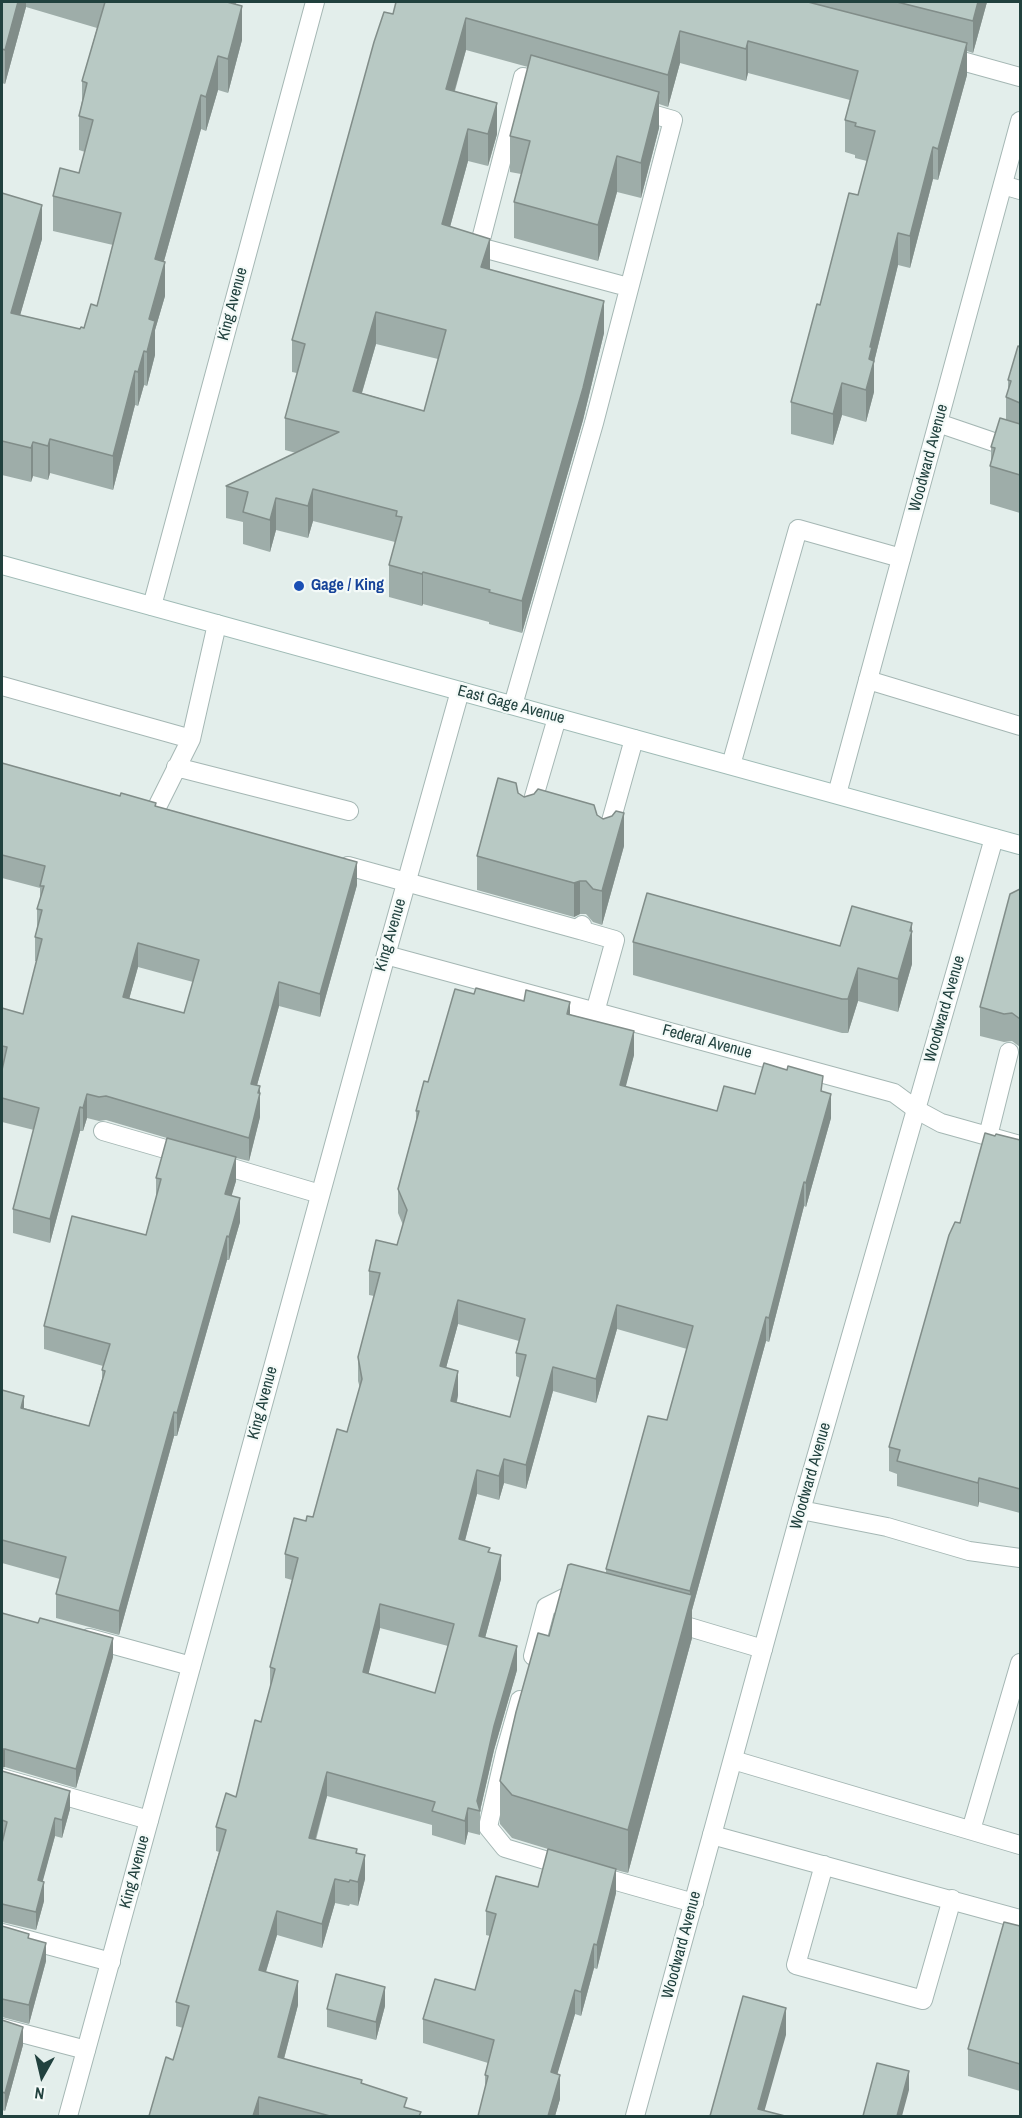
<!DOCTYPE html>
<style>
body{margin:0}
#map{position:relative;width:1022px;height:2118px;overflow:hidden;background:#e3eeeb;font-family:"Archivo Narrow",sans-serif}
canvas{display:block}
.frame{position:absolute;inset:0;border:3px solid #21413e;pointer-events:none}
.north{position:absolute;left:12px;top:2046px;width:60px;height:60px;-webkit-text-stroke:4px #f4faf8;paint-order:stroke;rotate:188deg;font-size:16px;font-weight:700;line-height:24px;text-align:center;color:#21413e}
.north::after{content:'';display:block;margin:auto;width:21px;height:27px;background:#21413e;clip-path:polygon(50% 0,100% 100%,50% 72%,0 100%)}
</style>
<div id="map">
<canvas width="1022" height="2118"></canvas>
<div class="frame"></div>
<div class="north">N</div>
</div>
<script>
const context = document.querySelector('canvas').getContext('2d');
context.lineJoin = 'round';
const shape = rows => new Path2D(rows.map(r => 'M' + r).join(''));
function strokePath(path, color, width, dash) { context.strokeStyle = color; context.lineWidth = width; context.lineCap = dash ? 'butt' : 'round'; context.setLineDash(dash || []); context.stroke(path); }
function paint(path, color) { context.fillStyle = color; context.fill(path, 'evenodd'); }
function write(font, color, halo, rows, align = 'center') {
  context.font = font + ' "Archivo Narrow",sans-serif'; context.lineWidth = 4.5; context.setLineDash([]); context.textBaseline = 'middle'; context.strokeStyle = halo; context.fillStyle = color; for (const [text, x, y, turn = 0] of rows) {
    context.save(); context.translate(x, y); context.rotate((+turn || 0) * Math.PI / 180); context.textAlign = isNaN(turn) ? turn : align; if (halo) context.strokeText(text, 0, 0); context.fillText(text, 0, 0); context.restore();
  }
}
const service = shape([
 [944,56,1020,77],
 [548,84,523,77,479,247,628,287],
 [1003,185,1020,190],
 [938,423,1020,451],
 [868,680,1020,726],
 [2,686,191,739],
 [513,705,594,423,673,120,638,110],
 [731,765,798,529,901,558],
 [176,767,349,811],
 [138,808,154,813,191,739,217,624],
 [528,817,557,718],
 [606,839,634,739],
 [348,866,580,930,582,925],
 [580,930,615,940,595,1012],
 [386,955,894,1093,917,1110,941,1123,1020,1145],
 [103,1131,186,1155],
 [988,1136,1009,1052],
 [212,1162,320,1194],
 [801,1510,887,1527,969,1551,1020,1558],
 [669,1621,763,1649],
 [89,1638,191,1666],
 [533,1656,546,1607,570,1595,581,1598],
 [520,1700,505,1753,488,1827,505,1848,568,1867],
 [733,1760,1020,1845],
 [2,1778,149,1820],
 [971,1830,1020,1663],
 [712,1835,1020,1919],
 [824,1865,796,1965,923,2000,952,1899],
 [595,1875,694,1903],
 [2,1933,111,1962],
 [2,2028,86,2050]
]);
const minor = shape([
 [152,606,315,2],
 [837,794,1020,121],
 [68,2116,386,955,460,691],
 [635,2116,801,1510,994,838]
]);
const secondary = shape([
 [2,565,1020,845]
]);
const wall = shape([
 [2,2,236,2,236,4,242,40,228,93,218,90,206,131,201,129,164,261,165,296,155,330,155,355,147,386,144,385,138,406,135,405,113,490,50,473,48,480,33,476,31,482,2,475,2,193,42,239,20,315,80,329,84,328,97,306,113,245,53,231,53,196,79,173,85,152,79,150,79,116,82,101,82,81,97,28,26,7,5,84,2,83],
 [396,2,987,2,973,53,967,51,967,75,938,180,933,179,910,268,898,265,874,362,874,392,866,422,842,415,833,445,791,434,791,402,820,305,858,195,867,161,855,158,855,155,845,152,845,120,850,100,748,73,746,81,680,63,668,107,659,104,659,128,641,198,617,192,598,261,514,238,514,202,521,174,510,172,510,136,528,67,466,50,455,91,497,134,488,166,468,161,450,227,490,270,604,333,583,420,522,633,489,624,489,622,423,604,422,606,389,597,389,565,395,542,313,521,308,538,276,530,270,552,243,544,243,522,226,518,226,486,296,453,285,450,285,418,297,373,292,372,292,340,393,14],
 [376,344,438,359,424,411,362,393],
 [1020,347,1020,513,990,504,990,466,991,461,991,447,1006,420,1006,397,1008,392,1008,380],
 [2,763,156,806,357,885,320,1017,279,1006,257,1085,260,1093,260,1117,249,1161,236,1158,236,1181,231,1196,240,1222,229,1260,227,1260,177,1436,174,1436,119,1635,56,1618,56,1594,60,1579,2,1563,2,1390,24,1408,89,1426,102,1379,102,1370,103,1366,44,1349,44,1326,146,1235,156,1199,156,1178,167,1138,106,1120,99,1121,87,1118,83,1131,80,1131,50,1243,13,1233,13,1209,34,1130,2,1122,2,1008,23,1014,37,961,35,961,35,937,37,928,37,909,40,900,40,888,2,878],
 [138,967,193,982,184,1013,129,999],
 [524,797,597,815,624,846,602,925,593,922,586,914,580,914,574,917,477,890,477,856],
 [1020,889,1020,1047,1012,1041,1004,1042,980,1036,980,1007],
 [912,923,912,964,898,1012,858,1001,848,1033,842,1033,633,975,633,942,840,946],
 [474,994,570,1014,634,1055,625,1087,717,1111,755,1094,823,1092,831,1118,806,1207,804,1206,769,1342,766,1341,692,1610,692,1638,628,1873,616,1870,616,1893,597,1969,594,1968,581,2016,575,2014,557,2074,560,2099,555,2116,478,2116,485,2089,485,2075,488,2063,423,2043,423,2019,475,1990,490,1936,486,1935,486,1911,538,1887,548,1849,512,1838,500,1824,500,1781,549,1636,606,1573,606,1569,667,1420,687,1349,617,1329,596,1403,553,1391,526,1489,504,1483,499,1500,477,1494,465,1541,490,1552,501,1579,485,1638,517,1670,494,1750,480,1811,480,1835,468,1832,465,1845,432,1835,432,1825,327,1796,316,1840,357,1853,365,1879,358,1906,350,1904,349,1906,335,1903,322,1948,277,1935,266,1972,298,2005,284,2059,362,2084,407,2108,421,2116,149,2116,173,2060,183,2028,176,2026,176,2002,219,1852,216,1851,216,1827,236,1797,261,1722,270,1688,270,1667,292,1580,285,1578,285,1554,306,1521,313,1517,347,1432,360,1388,358,1381,358,1357,374,1296,369,1295,369,1271,397,1245,403,1225,398,1213,398,1189,416,1122,416,1111,428,1082],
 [458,1324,519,1341,516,1353,516,1376,520,1378,510,1417,457,1402,458,1395,446,1368],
 [380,1628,448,1646,435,1693,368,1674],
 [995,1136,1020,1140,1020,1513,979,1502,978,1507,897,1486,897,1474,889,1471,889,1447,960,1223],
 [2,1613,113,1657,76,1788,5,1767],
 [2,1771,70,1809,62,1838,55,1836,42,1882,44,1901,36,1930,2,1922,2,1843,3,1839,2,1838],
 [2,1926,29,1938,46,1961,29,2024,2,2017],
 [1020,1926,1020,2091,968,2076,968,2049],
 [385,2006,376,2040,327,2027,327,2009],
 [2,2020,23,2045,5,2111,2,2110]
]);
const shadedWall = shape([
 [18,2,26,2,26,7,5,84,5,50],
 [978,2,987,2,973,53,973,21],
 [242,6,242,40,228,93,228,59],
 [466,18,466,50,446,120,446,89],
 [680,31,680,63,668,107,668,75],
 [748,41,748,73,746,81,746,49],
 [967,43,967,75,938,180,938,149],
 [218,56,218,90,206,131,206,97],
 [659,92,659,128,641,198,641,163],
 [201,95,201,129,155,293,155,259],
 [497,103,497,134,488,166,488,134],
 [468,129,468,161,442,256,442,224],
 [933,147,933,179,910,268,910,236],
 [617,156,617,192,598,261,598,225],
 [42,205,42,239,11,347,11,313],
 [898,233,898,265,874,362,874,392,866,422,866,390,870,347],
 [490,239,490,270,481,267],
 [165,262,165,296,155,330,155,355,147,386,147,352,149,319],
 [604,301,604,333,583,420,522,633,522,601],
 [376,312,376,344,353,423,353,391],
 [144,351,144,385,138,406,138,372],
 [135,371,135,405,113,490,113,456],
 [842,383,842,415,833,445,833,414],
 [50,439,50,473,48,480,48,446],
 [33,442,33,476,31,482,31,448],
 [313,489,313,521,308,538,308,506],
 [276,498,276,530,270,552,270,520],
 [423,572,423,604,422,606,422,574],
 [624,813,624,846,602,925,602,891],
 [357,862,357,885,320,1017,320,994],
 [580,881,580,914,574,917,574,883],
 [912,923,912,964,898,1012,898,979],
 [138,943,138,967,123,1021,123,997],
 [858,968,858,1001,848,1033,848,999],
 [279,982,279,1006,251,1107,251,1084],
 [570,1002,570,1026,567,1014],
 [634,1031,634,1055,620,1109,620,1085],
 [260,1086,260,1117,249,1161,249,1138],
 [87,1094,87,1118,83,1131,83,1108],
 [831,1094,831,1118,806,1207,806,1183],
 [80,1107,80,1131,50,1243,50,1219],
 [236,1157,236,1181,225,1218,225,1194],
 [804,1182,804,1206,769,1342,769,1318],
 [240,1198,240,1222,229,1260,229,1237],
 [227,1236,227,1260,177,1436,177,1413],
 [458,1300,458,1324,440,1390,440,1366],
 [617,1305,617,1329,596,1403,596,1379],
 [766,1317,766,1341,692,1610,692,1638,628,1873,628,1830,690,1600,690,1591],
 [553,1367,553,1391,526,1489,526,1465],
 [458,1371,458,1395,451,1425,451,1401],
 [24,1396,24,1420,21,1408],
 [174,1412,174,1436,119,1635,119,1611],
 [504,1459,504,1483,499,1500,499,1476],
 [477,1470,477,1494,459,1563,459,1539],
 [979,1478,979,1502,978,1507,978,1483],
 [501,1555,501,1579,479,1660,479,1636],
 [380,1604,380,1628,363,1696,363,1672],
 [113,1638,113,1657,76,1788,76,1769],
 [517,1646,517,1670,494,1750,480,1811,477,1801,494,1726],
 [2,1749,5,1749,5,1767,2,1768],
 [327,1772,327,1796,309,1862,309,1838],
 [70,1791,70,1809,62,1838,62,1820],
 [468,1808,468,1832,465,1845,465,1821],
 [55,1818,55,1836,38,1899,38,1880],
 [365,1855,365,1879,358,1906,358,1882],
 [616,1869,616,1893,597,1969,597,1945],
 [335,1879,335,1903,322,1948,322,1924],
 [44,1882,44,1901,36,1930,36,1912],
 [277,1911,277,1935,259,1994,259,1970],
 [46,1943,46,1961,29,2024,29,2005],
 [594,1944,594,1968,581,2016,581,1992],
 [298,1981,298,2005,278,2081,278,2057],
 [385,1987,385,2006,376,2040,376,2022],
 [575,1990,575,2014,551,2096,551,2072],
 [786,2008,786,2035,763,2116,758,2109],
 [23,2027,23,2045,5,2111,5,2093],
 [909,2071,909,2090,902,2116,897,2116],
 [560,2075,560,2099,555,2116,548,2116],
 [259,2097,259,2116,253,2116]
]);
const building = shape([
 [2,2,18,2,5,50,2,49,2,2],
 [105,2,227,2,242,6,228,59,218,56,206,97,201,95,155,259,165,262,149,319,155,321,147,352,144,351,138,372,135,371,113,456,50,439,48,446,33,442,31,448,2,441,2,193,42,205,11,313,80,329,81,327,84,328,91,304,97,306,121,213,53,196,60,168,79,173,93,120,79,116,87,83,82,81,105,2],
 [396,2,808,2,967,43,938,149,933,147,910,236,898,233,870,347,872,347,869,359,874,361,866,390,842,383,833,414,791,402,817,304,820,305,849,193,858,195,875,131,855,126,856,123,845,120,858,71,748,41,746,49,680,31,668,75,466,18,446,89,497,103,488,134,468,129,442,224,490,239,481,267,604,301,583,388,522,601,489,592,490,590,423,572,422,574,389,565,402,517,396,516,397,511,313,489,308,506,276,498,270,520,243,512,248,492,226,486,339,432,285,418,305,344,292,340,374,42,384,12,393,14,396,2],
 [376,312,446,330,424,411,353,391,376,312],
 [897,2,978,2,973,21,897,2],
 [531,55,659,92,641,163,617,156,598,225,514,202,530,141,510,136,531,55],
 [1018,346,1020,347,1020,403,1006,397,1011,381,1008,380,1018,346],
 [1000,418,1020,424,1020,475,990,466,995,448,991,447,1000,418],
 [2,763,120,796,121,793,156,803,155,806,357,862,320,994,279,982,251,1084,260,1086,258,1093,260,1093,249,1138,106,1096,99,1097,87,1094,83,1108,80,1107,50,1219,13,1209,39,1108,2,1098,2,1070,7,1047,2,1046,2,1008,23,1014,42,939,35,937,42,910,37,909,44,886,40,886,45,866,2,855,2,763],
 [138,943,199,960,184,1013,123,997,138,943],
 [498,778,516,783,518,793,524,797,534,794,538,789,594,805,597,815,603,819,612,816,616,811,624,813,602,891,593,889,586,881,580,881,574,883,477,856,498,778],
 [1020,889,1020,1019,1012,1013,1004,1014,980,1007,1010,894,1020,889],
 [647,893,840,946,852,906,912,923,910,931,912,931,898,979,858,968,848,999,842,999,633,942,647,893],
 [476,988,524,1001,526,990,570,1002,567,1014,634,1031,620,1085,717,1111,724,1086,755,1094,764,1063,787,1070,788,1066,823,1076,821,1091,831,1094,806,1183,804,1182,769,1318,766,1317,690,1591,606,1569,648,1416,667,1420,693,1326,617,1305,596,1379,553,1367,526,1465,504,1459,499,1476,477,1470,459,1539,490,1548,488,1552,501,1555,479,1636,517,1646,494,1726,477,1801,480,1811,468,1808,465,1821,432,1811,435,1802,327,1772,309,1838,357,1849,356,1853,365,1855,358,1882,350,1880,349,1882,335,1879,322,1924,277,1911,259,1970,298,1981,278,2057,362,2080,361,2083,407,2098,404,2107,421,2112,419,2116,330,2116,259,2097,253,2116,149,2116,166,2057,173,2060,189,2006,176,2002,226,1830,216,1827,226,1793,236,1797,255,1720,261,1722,275,1669,270,1667,298,1558,285,1554,294,1518,306,1521,307,1516,313,1517,337,1429,347,1432,362,1379,358,1357,380,1273,369,1271,376,1240,397,1245,407,1210,398,1189,419,1111,416,1111,424,1081,428,1082,455,989,474,994,476,988],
 [458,1300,525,1319,516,1353,526,1355,510,1417,451,1401,458,1371,440,1366,458,1300],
 [380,1604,454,1624,435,1693,363,1672,380,1604],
 [985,1133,995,1136,996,1134,1020,1140,1020,1489,979,1478,978,1483,897,1461,900,1450,889,1447,949,1235,955,1222,960,1223,985,1133],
 [167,1138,236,1157,225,1194,240,1198,229,1237,227,1236,177,1413,174,1412,119,1611,56,1594,66,1557,2,1540,2,1390,24,1396,21,1408,89,1426,105,1371,102,1370,110,1344,44,1326,72,1216,146,1235,161,1179,156,1178,167,1138],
 [571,1564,692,1595,628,1830,512,1795,500,1781,516,1712,538,1633,549,1636,568,1565,571,1564],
 [2,1613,38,1623,40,1618,113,1638,76,1769,5,1749,2,1749,2,1613],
 [2,1771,70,1791,62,1820,55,1818,38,1880,44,1882,36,1912,2,1904,2,1843,7,1822,2,1820,2,1771],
 [548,1849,616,1869,597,1945,594,1944,581,1992,575,1990,551,2072,560,2075,548,2116,478,2116,488,2076,485,2075,494,2040,423,2019,435,1979,475,1990,496,1914,486,1911,496,1876,538,1887,548,1849],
 [1004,1922,1020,1926,1020,2064,968,2049,1004,1922],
 [2,1926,29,1934,28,1938,46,1943,29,2005,2,1999,2,1926],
 [336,1974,385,1987,376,2022,327,2009,336,1974],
 [743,1996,786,2008,758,2109,785,2116,710,2116,743,1996],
 [2,2020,23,2027,5,2093,2,2092,2,2020],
 [877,2063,909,2071,897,2116,863,2116,877,2063]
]);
const markers = [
 [299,586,6,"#1a4fb4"]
];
const streetNames = [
 ["King Avenue",233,304,-75],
 ["Woodward Avenue",929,458,-75],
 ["East Gage Avenue",511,705,15],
 ["King Avenue",391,935,-74],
 ["Woodward Avenue",945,1009,-74],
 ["Federal Avenue",707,1042,15],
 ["King Avenue",263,1403,-75],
 ["Woodward Avenue",811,1476,-74],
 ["King Avenue",135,1872,-75],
 ["Woodward Avenue",682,1945,-75]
];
const transitNames = [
 ["Gage / King",311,586]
];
strokePath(service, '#a5b7b4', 20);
strokePath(minor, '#a5b7b4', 20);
strokePath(secondary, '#a0bbb6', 20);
strokePath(service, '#fff', 18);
strokePath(minor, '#fff', 18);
strokePath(secondary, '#fff', 18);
paint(wall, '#9eada9');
paint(shadedWall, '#818d89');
paint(building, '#b8c9c4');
strokePath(building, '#818d89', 1.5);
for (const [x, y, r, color] of markers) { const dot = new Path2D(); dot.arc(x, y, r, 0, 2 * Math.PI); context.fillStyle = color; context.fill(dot); strokePath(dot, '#f4faf8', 2); }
write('16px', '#21413e', '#f4faf8', streetNames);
write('bold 16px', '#164399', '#f4faf8', transitNames, 'left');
</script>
